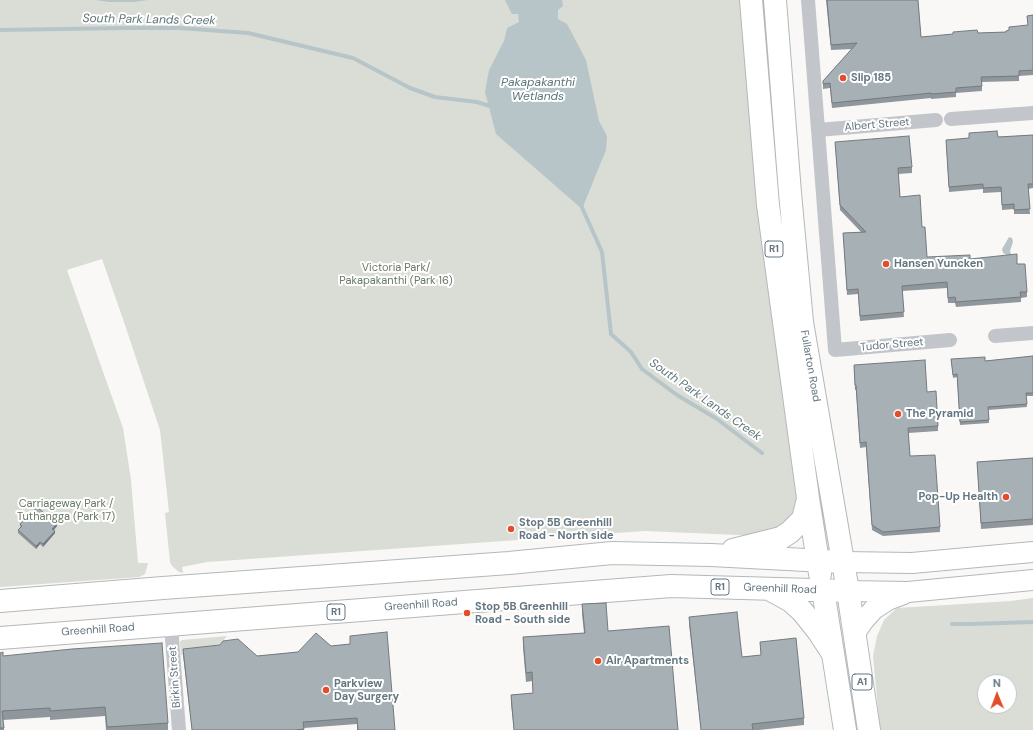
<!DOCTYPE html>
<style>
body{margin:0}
#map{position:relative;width:1033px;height:730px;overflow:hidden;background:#f9f8f6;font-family:"DM Sans",sans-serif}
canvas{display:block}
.north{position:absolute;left:977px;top:674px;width:40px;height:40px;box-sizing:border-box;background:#fff;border:1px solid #c1c8cd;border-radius:50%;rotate:359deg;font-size:11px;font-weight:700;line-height:16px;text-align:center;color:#647681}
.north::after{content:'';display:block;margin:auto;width:14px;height:18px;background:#e24d2c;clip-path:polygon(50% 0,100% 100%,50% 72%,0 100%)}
</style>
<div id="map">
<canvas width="1033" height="730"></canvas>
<div class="north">N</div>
</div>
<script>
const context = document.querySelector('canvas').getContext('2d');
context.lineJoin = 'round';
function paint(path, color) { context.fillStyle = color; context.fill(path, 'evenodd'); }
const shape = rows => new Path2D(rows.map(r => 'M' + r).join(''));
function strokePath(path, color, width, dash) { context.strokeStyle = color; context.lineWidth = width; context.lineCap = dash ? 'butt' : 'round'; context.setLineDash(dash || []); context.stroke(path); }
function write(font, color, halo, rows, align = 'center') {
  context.font = font + ' "DM Sans",sans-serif'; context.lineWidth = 4; context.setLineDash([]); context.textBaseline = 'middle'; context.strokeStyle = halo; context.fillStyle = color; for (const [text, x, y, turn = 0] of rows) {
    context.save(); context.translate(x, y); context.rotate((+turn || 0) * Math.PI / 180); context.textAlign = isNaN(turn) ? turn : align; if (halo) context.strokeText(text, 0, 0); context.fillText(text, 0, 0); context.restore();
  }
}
const green = shape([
 [0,0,741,0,799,502,792,521,761,535,739,535,645,531,207,562,182,567,183,573,179,572,172,566,170,562,165,513,169,512,160,430,125,325,102,259,67,270,123,428,131,480,138,563,148,563,145,574,139,577,0,587],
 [1033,598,1033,730,880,730,873,656,877,636,884,620,897,608,1011,601],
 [985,682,1009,682,1009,706,985,706],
 [227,636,213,653,181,655,180,642,182,640]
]);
const water = shape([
 [96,0,148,0,133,2,109,2],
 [505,0,562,0,563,6,558,10,558,19,567,24,586,60,599,121,607,136,606,150,582,209,496,134,485,92,489,70,504,41,507,28,519,22,518,14,512,14],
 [1009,237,1012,238,1013,242,1010,251,1011,254,1009,256,1003,253,1002,249]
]);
const stream = shape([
 [0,30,124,28,180,28,248,33,353,58,410,88,435,97,477,102,493,107],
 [580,203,602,252,611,334,631,352,642,369,677,395,717,419,762,453],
 [952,624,970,624,1033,622]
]);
const minor = shape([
 [808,0,835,350,950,340],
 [951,119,1033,113],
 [818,130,936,120],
 [995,336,1033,333],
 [171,625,179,730]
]);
const secondary = shape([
 [844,562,912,563,1033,552],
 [848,591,908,592,1033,580],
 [855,633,864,620,874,609,888,600,904,594]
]);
const primary = shape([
 [823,590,845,730],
 [848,591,869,730]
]);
const trunk = shape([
 [751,0,768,205,808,498,820,574],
 [733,550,781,538,790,532,803,519,808,499],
 [771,590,791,601,802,611,818,631,833,654],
 [0,601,163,588,509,563,612,553,711,555,844,562],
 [0,638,671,586,848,591,802,322,790,193,775,0]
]);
const wall = shape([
 [826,0,918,0,921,37,978,33,1006,32,1009,30,1028,25,1027,16,1033,15,1033,75,1019,76,1019,81,982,82,982,91,956,93,956,97,931,99,931,98,832,108,830,88,823,89,823,81,852,49,831,50],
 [1033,135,1033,188,1028,189,1030,214,1014,214,1014,209,1002,210,1001,192,983,193,983,189,949,192,946,140],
 [835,142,912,167,912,173,898,174,900,197,922,227,927,257,970,259,1017,264,1027,292,1027,297,1021,298,1021,302,956,307,955,303,948,303,947,288,902,291,904,317,860,321,858,294,847,295,843,233,861,232,840,210],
 [1033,356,1033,396,1026,396,1027,407,988,410,989,423,960,425,957,377,953,378,951,359,985,361],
 [854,365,927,392,938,426,938,431,908,433,910,456,940,527,940,532,883,536,872,530,866,447,860,448,856,390,855,390],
 [1033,458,1033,525,981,529,977,462],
 [20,524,57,526,54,530,55,533,43,547,40,544,36,549,18,533,18,530,21,527,20,526],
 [582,604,608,631,678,730,514,730,511,704,511,695,533,693,532,681,526,682,523,647,523,637,584,633,582,614],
 [689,617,742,657,761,655,760,642,804,718,804,725,759,730,701,730,689,624],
 [350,636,395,730,357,730,357,724,304,728,304,730,192,730,183,655,183,649,257,656,298,652,331,646,350,644],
 [0,653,3,656,168,723,168,730,106,730,105,716,50,720,50,717,3,720,4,730,0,730]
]);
const shadedWall = shape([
 [57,524,57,526,52,532,52,529],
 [55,531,55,533,43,547,43,544],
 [40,542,40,544,36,549,36,546]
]);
const building = shape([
 [827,0,918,0,921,37,953,34,953,32,977,30,978,33,1006,32,1006,31,1009,30,1009,27,1028,25,1027,16,1033,15,1033,70,1019,71,1019,76,981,77,982,86,956,88,956,92,931,94,931,93,832,103,830,83,823,84,823,81,857,43,831,45,827,0],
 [997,131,998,137,1033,135,1033,184,1028,184,1030,209,1014,210,1014,204,1002,205,1001,187,983,188,983,184,949,187,946,140,969,138,969,133,997,131],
 [909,136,912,167,898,168,900,197,920,195,922,227,925,227,927,257,970,255,970,259,1017,254,1017,264,1025,264,1027,292,1020,292,1021,297,956,302,955,297,948,298,947,282,902,286,904,312,860,316,858,289,847,290,843,233,866,232,840,205,835,142,909,136],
 [1033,356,1033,393,1026,393,1027,404,988,407,989,420,960,422,957,374,953,375,951,359,985,357,985,361,1033,356],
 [925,360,927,392,936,391,938,426,908,428,910,456,935,455,940,527,883,532,872,525,866,442,860,443,856,385,855,385,854,365,925,360],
 [1033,458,1033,519,981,523,977,462,1033,458],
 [37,507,57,524,52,529,55,531,43,544,40,542,36,546,18,530,22,526,20,524,32,511,33,512,37,507],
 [606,603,608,631,669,626,678,730,514,730,511,695,533,693,532,672,526,673,523,637,585,633,582,604,606,603],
 [737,612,742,657,761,655,760,642,796,638,804,718,752,724,753,730,701,730,689,617,737,612],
 [387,632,395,730,358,730,357,718,303,722,304,729,295,730,192,730,183,649,220,645,223,641,238,639,257,656,298,652,316,633,331,646,350,644,350,636,387,632],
 [162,643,168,723,107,727,105,707,50,711,50,708,2,711,4,728,0,728,0,653,3,652,3,656,72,649,162,643]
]);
const markers = [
 [843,78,4,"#e24d2c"],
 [886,264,4,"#e24d2c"],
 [898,414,4,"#e24d2c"],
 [1006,497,4,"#e24d2c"],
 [511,529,4,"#e24d2c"],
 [467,613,4,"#e24d2c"],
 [598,661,4,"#e24d2c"],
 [326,690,4,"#e24d2c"]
];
const shields = [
 [774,249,18],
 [720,587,18],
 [336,612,18],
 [862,682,20]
];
const shieldNames = [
 ["R1",774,249],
 ["R1",720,587],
 ["R1",336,612],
 ["A1",862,682]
];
const poiNames = [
 ["Slip 185",851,78],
 ["Hansen Yuncken",894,264],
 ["The Pyramid",906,414],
 ["Pop-Up Health",998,497,"right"],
 ["Stop 5B Greenhill",519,523],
 ["Road - North side",519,536],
 ["Stop 5B Greenhill",475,607],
 ["Road - South side",475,620],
 ["Air Apartments",606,661],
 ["Parkview",334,684],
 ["Day Surgery",334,697]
];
const streetNames = [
 ["Albert Street",877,125,-5],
 ["Tudor Street",892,345,-5],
 ["Fullarton Road",810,366,80],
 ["Greenhill Road",780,589,2],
 ["Greenhill Road",421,605,-4],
 ["Greenhill Road",98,630,-4],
 ["Birkin Street",175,677,-94]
];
const parkNames = [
 ["Victoria Park/",396,268],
 ["Pakapakanthi (Park 16)",396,281],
 ["Carriageway Park /",66,504],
 ["Tuthangga (Park 17)",66,517]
];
const waterNames = [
 ["South Park Lands Creek",149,20,1],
 ["Pakapakanthi",538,83],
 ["Wetlands",538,97],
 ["South Park Lands Creek",705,400,35]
];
paint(green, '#d9ddd5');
paint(water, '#b7c5c8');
strokePath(stream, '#b7c5c8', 4);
strokePath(secondary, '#b2b8bd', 22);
strokePath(primary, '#b3b9bc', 24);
strokePath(trunk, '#b3b8bb', 24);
strokePath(minor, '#c2c6ca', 14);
strokePath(secondary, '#fff', 20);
strokePath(primary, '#fff', 22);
strokePath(trunk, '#fff', 22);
paint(wall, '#8f979c');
paint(shadedWall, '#747b7f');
paint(building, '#a6b0b5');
strokePath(building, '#747b7f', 1);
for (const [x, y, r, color] of markers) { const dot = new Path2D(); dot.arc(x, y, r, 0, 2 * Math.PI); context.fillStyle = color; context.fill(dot); strokePath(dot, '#fff', 1.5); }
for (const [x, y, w] of shields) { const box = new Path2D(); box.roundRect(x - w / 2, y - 8, w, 16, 3); context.fillStyle = '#fff'; context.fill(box); strokePath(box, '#647681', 1); }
write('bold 10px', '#647681', null, shieldNames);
write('bold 11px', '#647681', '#fff', poiNames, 'left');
write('11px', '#647681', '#fff', streetNames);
write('11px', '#677963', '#fff', parkNames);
write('italic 12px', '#5e757b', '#fff', waterNames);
</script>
